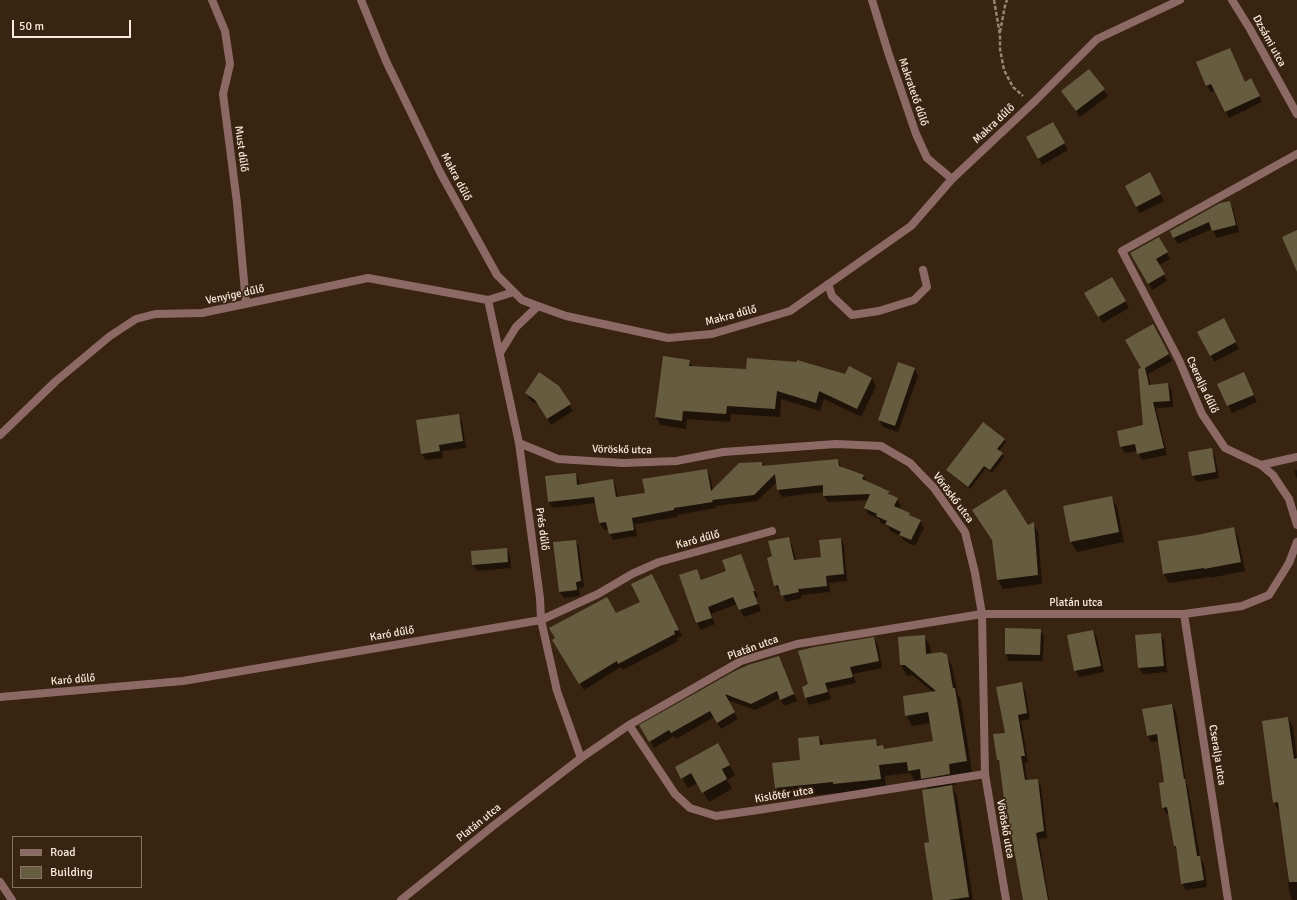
<!DOCTYPE html>
<meta charset="utf-8">
<style>
body{margin:0}
#map{position:relative;width:1297px;height:900px;overflow:hidden;background:#392411;font-family:Signika,sans-serif}
canvas{display:block}
.legend{position:absolute;left:12px;top:836px;width:130px;height:52px;box-sizing:border-box;background:#392411;border:1px solid #867463;margin:0;padding:5px 7px;list-style:none;font-size:12px;color:#f9ebdf}
.legend li{display:flex;align-items:center;gap:8px;height:20px}
.legend b{width:20px;border:1px solid #867463}
.scale{position:absolute;left:12px;top:20px;width:119px;height:18px;box-sizing:border-box;border:2px solid #f9ebdf;border-top:0;padding-left:5px;font-size:12px;line-height:14px;white-space:nowrap;color:#f9ebdf;-webkit-text-stroke:3px #392411;paint-order:stroke}
</style>
<div id="map">
<canvas width="1297" height="900"></canvas>
<ul class="legend">
<li><b style="height:5px;background:#8d6965"></b>Road</li>
<li><b style="height:11px;background:#665d40"></b>Building</li>
</ul>
<div class="scale">50 m</div>
</div>
<script>
const context = document.querySelector('canvas').getContext('2d');
context.lineJoin = 'round';
function paint(path, color) { context.fillStyle = color; context.fill(path, 'evenodd'); }
const shape = rows => new Path2D(rows.map(r => 'M' + r).join(''));
function strokePath(path, color, width, dash) { context.strokeStyle = color; context.lineWidth = width; context.lineCap = dash ? 'butt' : 'round'; context.setLineDash(dash || []); context.stroke(path); }
function write(font, color, halo, rows, align = 'center') {
  context.font = font + ' Signika,sans-serif'; context.lineWidth = 3.5; context.setLineDash([]); context.textBaseline = 'middle'; context.strokeStyle = halo; context.fillStyle = color; for (const [text, x, y, turn = 0] of rows) {
    context.save(); context.translate(x, y); context.rotate((+turn || 0) * Math.PI / 180); context.textAlign = isNaN(turn) ? turn : align; if (halo) context.strokeText(text, 0, 0); context.fillText(text, 0, 0); context.restore();
  }
}
const shadow = shape([
 [1230,49,1245,83,1255,86,1262,102,1229,118,1215,91,1211,92,1207,86,1198,63],
 [1089,71,1108,96,1080,117,1062,91],
 [1052,123,1068,150,1042,165,1027,137],
 [1154,180,1164,201,1140,213,1136,207],
 [1230,202,1233,208,1239,232,1217,238,1212,229,1178,244,1174,238],
 [1159,238,1170,259,1158,266,1167,281,1152,290,1131,253],
 [1111,278,1129,308,1103,323,1085,294],
 [1152,326,1172,361,1148,374,1151,386,1168,384,1172,391,1173,407,1156,408,1167,455,1142,460,1137,451,1125,453,1121,447,1118,431,1144,426,1143,369],
 [1227,326,1239,349,1214,362,1211,355],
 [689,361,693,367,846,375,872,378,876,387,861,417,824,399,820,411,781,399,780,417,731,414,730,422,687,419,686,429,660,425,656,417],
 [915,369,918,376,898,432,883,427,879,420],
 [1247,380,1257,402,1232,413,1219,384],
 [558,386,573,411,551,425,540,406,530,400,526,393],
 [458,415,462,422,466,448,442,451,443,458,426,460,422,454],
 [1004,439,1006,442,999,451,1004,457,992,473,986,468,970,489,949,473,948,471],
 [1211,449,1215,456,1219,478,1197,482,1193,476],
 [838,460,842,468,863,476,867,482,890,493,892,497,897,499,901,506,899,509,920,521,924,528,915,546,904,541,901,536,890,531,888,526,881,523,879,519,868,514,865,508,868,500,828,502,824,496,824,492,782,497,778,490,777,482,757,501,715,506,716,508,677,515,677,517,635,524,637,536,613,540,610,534,609,529,604,530,600,523,596,503,553,508,549,502,575,474,579,480,580,486,612,480,616,487,618,498,646,494,707,470,710,476,713,491,761,463,763,467],
 [1297,470,1297,479,1294,471],
 [1111,497,1117,507,1124,542,1077,552,1071,542],
 [1033,524,1038,532,1042,584,1003,589,998,580,993,541],
 [1233,528,1238,537,1245,571,1210,578,1210,577,1169,583,1164,574,1198,536],
 [788,539,792,545,796,560,822,558,841,539,844,546,847,581,829,583,830,592,801,595,802,598,786,602,781,591,779,592,775,585,773,557],
 [575,541,579,547,584,587,579,588,580,596,564,598,560,592],
 [506,549,510,556,511,568,477,571,473,565],
 [744,562,758,597,756,598,761,611,744,617,737,604,711,614,715,624,701,630,697,623,680,576,696,570,702,580,728,571],
 [655,582,682,636,677,638,678,641,623,670,621,667,584,690,557,647,616,614,641,602],
 [1006,629,1040,630,1044,636,1043,661,1009,661,1006,654],
 [1093,631,1097,638,1104,672,1079,677,1075,670],
 [1160,634,1164,640,1167,672,1143,674,1139,668],
 [924,636,930,646,931,654,946,655,952,666,958,695,961,700,972,772,955,775,956,785,951,785,957,796,973,900,934,900,928,790,923,780,915,781,910,773,885,776,886,789,840,795,839,793,782,798,776,787,801,761,819,737,824,746,875,740,879,746,883,746,885,750,934,742,931,723,912,726,906,715,933,692,912,675,907,676,901,665],
 [874,638,878,645,882,668,853,674,856,683,828,689,831,699,809,705,806,698,803,687,810,685],
 [778,657,797,701,784,706,780,698,755,710,727,700,738,719,721,729,714,717,676,739,674,736,654,748,641,726],
 [1021,683,1025,690,1030,719,1021,721,1028,762,1025,763,1027,781,1037,780,1041,786,1047,838,1039,839,1049,900,1024,900,1007,802,1005,799,1000,764,998,760],
 [1172,705,1176,712,1186,783,1188,787,1200,857,1204,864,1207,887,1186,890,1182,883,1177,850,1175,846,1169,814,1167,814,1163,808,1165,783,1159,741,1151,742,1148,736],
 [1288,718,1293,727,1297,758,1297,900,1292,900,1289,891,1287,868,1288,868,1280,811,1279,811,1274,802],
 [718,745,735,775,727,780,732,789,709,802,698,783,688,788,676,768]
]);
const building = shape([
 [1230,48,1245,82,1251,78,1260,96,1225,112,1211,84,1206,86,1196,62],
 [1089,69,1105,89,1076,111,1061,91],
 [1053,122,1065,143,1038,159,1026,137],
 [1150,172,1161,194,1136,207,1125,186],
 [1230,201,1236,225,1212,231,1209,222,1173,238,1170,231,1220,203],
 [1297,230,1297,272,1282,237],
 [1159,237,1168,252,1156,259,1165,274,1148,284,1130,253],
 [1112,277,1126,301,1098,317,1084,293],
 [1224,318,1236,342,1210,356,1197,332],
 [1153,324,1169,354,1145,368,1149,385,1168,383,1170,401,1153,402,1164,448,1137,454,1135,444,1120,447,1117,431,1143,425,1138,369,1141,368,1125,340],
 [663,356,690,360,689,366,746,369,747,358,797,362,797,360,845,374,849,366,872,378,857,409,819,391,816,403,777,391,775,409,727,406,726,414,683,411,682,421,655,417],
 [898,362,915,368,895,426,878,420],
 [539,372,559,386,571,404,547,419,535,400,525,393],
 [1244,372,1254,395,1227,406,1217,384],
 [459,414,463,441,439,445,440,451,421,454,416,420],
 [983,422,1005,439,997,449,1003,453,990,470,984,466,968,487,946,470],
 [1212,448,1216,472,1192,476,1188,452],
 [838,459,839,466,864,475,862,479,891,492,887,493,898,498,894,506,910,513,909,515,921,520,911,540,899,535,901,532,885,524,887,521,876,516,877,514,864,508,870,494,823,496,823,485,777,490,775,474,754,495,712,500,713,502,674,508,674,510,632,518,634,530,609,534,606,522,599,523,594,497,548,502,545,476,576,473,577,485,613,479,616,497,645,493,642,479,707,469,711,491,739,463,762,462,762,466],
 [1005,489,1028,525,1034,522,1038,575,997,580,992,540,972,510],
 [1112,496,1119,532,1070,542,1063,506],
 [1234,527,1241,562,1204,569,1204,568,1163,574,1158,541,1197,535],
 [789,537,794,560,821,557,819,540,841,538,844,574,826,576,827,586,798,589,799,592,781,596,778,585,774,586,767,558,772,556,768,541],
 [576,540,581,581,576,582,577,590,559,592,553,542],
 [507,548,508,562,472,565,471,551],
 [741,554,755,591,753,591,758,604,739,610,733,597,708,607,712,618,696,623,679,575,697,569,701,580,726,571,722,560],
 [652,574,679,630,674,631,675,634,618,664,617,661,579,684,552,640,555,638,549,628,607,597,616,613,640,602,631,584],
 [1005,628,1041,629,1040,655,1005,654],
 [1093,630,1101,666,1074,671,1067,635],
 [1161,633,1164,666,1138,668,1135,635],
 [925,635,926,654,942,652,943,653,947,654,953,688,955,688,967,761,949,764,950,774,921,779,920,769,908,771,907,762,879,765,881,779,833,784,833,782,775,788,772,763,800,760,798,738,819,736,820,745,876,739,877,746,883,745,884,749,933,741,928,712,905,716,903,696,936,691,905,665,900,665,898,637],
 [874,637,879,661,850,667,853,677,825,683,828,692,805,698,802,687,808,684,798,651,814,647],
 [779,656,794,694,780,700,777,691,751,704,725,694,735,712,717,723,710,711,671,733,669,730,649,742,639,725,733,672,748,665],
 [1022,682,1027,713,1018,715,1025,756,1021,756,1025,780,1038,779,1044,831,1036,833,1048,900,1023,900,1005,799,1004,799,999,760,997,760,993,734,1005,733,996,687],
 [1172,704,1184,779,1185,779,1197,856,1200,856,1204,880,1181,884,1176,846,1174,846,1167,807,1162,808,1159,783,1164,782,1157,734,1147,736,1142,709],
 [1288,717,1294,759,1297,758,1297,882,1289,882,1278,802,1273,803,1262,721],
 [718,743,730,765,722,769,727,779,702,793,691,773,681,779,675,767],
 [952,785,969,897,948,900,933,900,924,843,929,842,922,790]
]);
const path = shape([
 [994,0,1000,35,1000,49,1004,70,1013,87,1023,96],
 [1000,32,1005,6,1007,0]
]);
const minor = shape([
 [212,0,225,31,230,64,223,94,237,203,246,304],
 [361,0,386,61,441,174,497,275,522,300,538,306,566,316,668,338,712,334,790,311,911,226,952,179,1035,101,1097,39,1180,0],
 [872,0,888,52,916,134,927,158,952,179],
 [1232,0,1250,29,1297,114],
 [1297,154,1122,251,1179,360,1202,414,1225,448,1261,465,1273,475,1289,499,1297,525],
 [828,284,832,296,852,315,879,311,914,300,927,287,923,270],
 [488,300,519,443,540,598,541,620,557,691,581,758],
 [500,353,516,327,538,306],
 [0,435,56,381,110,336,136,319,155,314,202,313,368,278,488,300,514,292],
 [519,443,558,459,623,463,676,461,723,452,836,444,881,446,910,463,934,488,965,532,975,573,982,614,985,774,1006,900],
 [1261,465,1297,457],
 [1184,614,1228,900],
 [0,697,183,681,541,620,598,594,632,574,659,562,772,531],
 [629,725,675,794,690,808,716,816,758,810,985,774],
 [0,882,12,900],
 [401,900,493,826,581,758,629,725,741,661,797,644,982,614,1184,614,1242,606,1269,595,1289,563,1297,542]
]);
const streetNames = [
 ["Dzsámi utca",1269,41,61],
 ["Makratető dűlő",913,92,71],
 ["Makra dűlő",994,124,-43],
 ["Must dűlő",241,149,82],
 ["Makra dűlő",456,177,62],
 ["Venyige dűlő",235,295,-12],
 ["Makra dűlő",731,316,-15],
 ["Cseralja dűlő",1202,385,65],
 ["Vöröskő utca",622,450,1],
 ["Vöröskő utca",953,498,53],
 ["Prés dűlő",542,529,82],
 ["Karó dűlő",698,540,-15],
 ["Platán utca",1076,603],
 ["Karó dűlő",392,634,-10],
 ["Platán utca",753,648,-20],
 ["Karó dűlő",73,680,-5],
 ["Cseralja utca",1217,755,81],
 ["Kislőtér utca",784,795,-9],
 ["Platán utca",479,823,-39],
 ["Vöröskő utca",1005,829,80]
];
paint(shadow, '#0007');
paint(building, '#665d40');
strokePath(path, '#978676', 2.5, [4, 2]);
strokePath(minor, '#8d6965', 8);
write('11px', '#f9ebdf', '#392411', streetNames);
</script>
